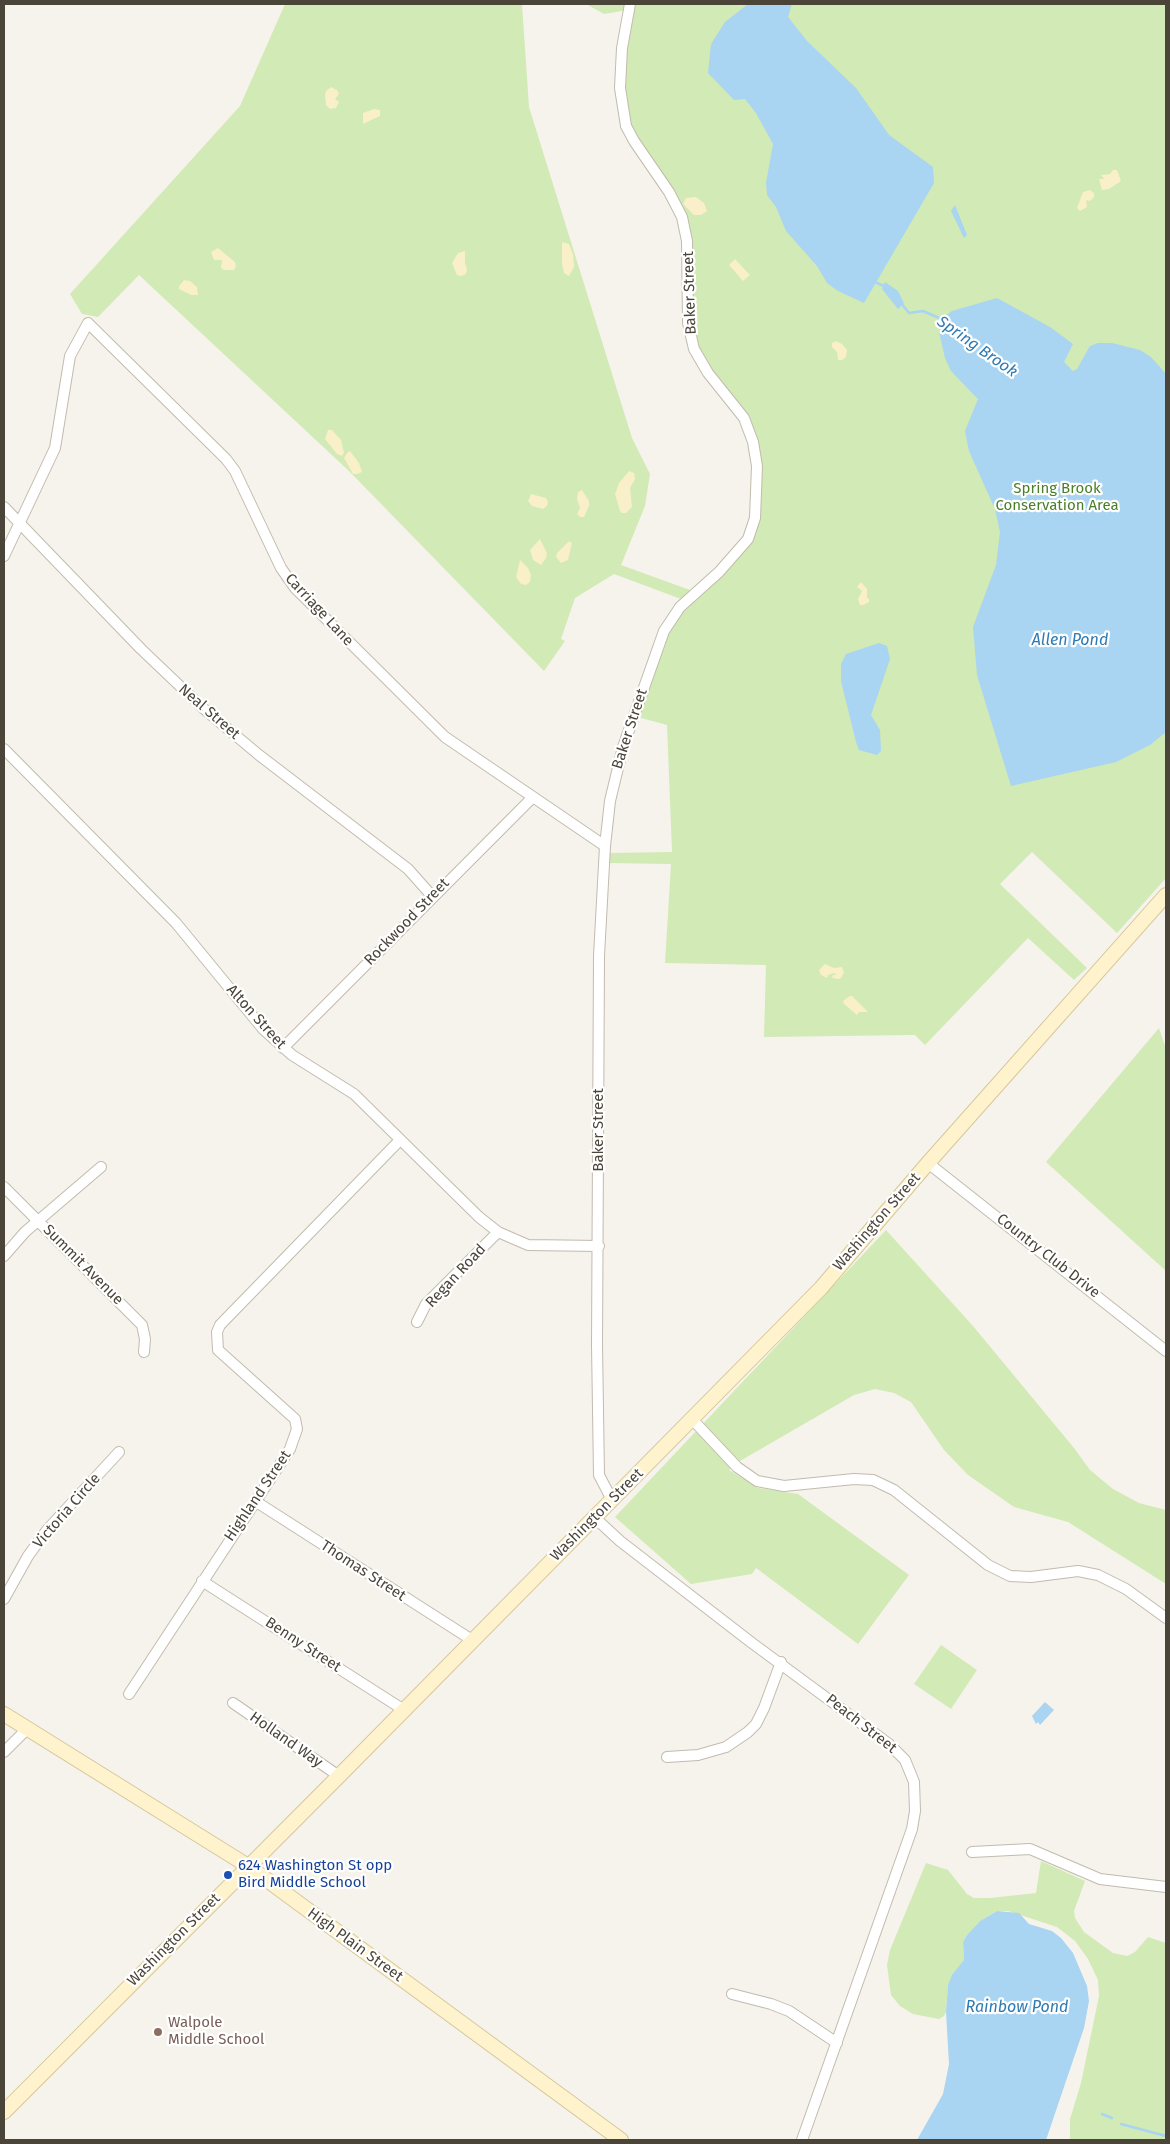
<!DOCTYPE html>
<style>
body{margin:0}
#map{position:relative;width:1170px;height:2144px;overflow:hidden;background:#f6f3ec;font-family:"Fira Sans",sans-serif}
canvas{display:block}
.frame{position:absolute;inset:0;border:5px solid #4b4439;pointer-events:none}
</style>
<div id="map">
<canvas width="1170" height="2144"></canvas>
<div class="frame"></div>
</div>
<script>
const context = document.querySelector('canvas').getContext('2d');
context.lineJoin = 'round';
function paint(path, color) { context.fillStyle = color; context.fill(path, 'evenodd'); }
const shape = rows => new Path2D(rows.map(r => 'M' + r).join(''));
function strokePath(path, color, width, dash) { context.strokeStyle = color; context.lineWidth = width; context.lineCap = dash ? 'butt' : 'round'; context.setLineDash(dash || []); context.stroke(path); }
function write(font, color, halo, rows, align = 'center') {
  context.font = font + ' "Fira Sans",sans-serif'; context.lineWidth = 4.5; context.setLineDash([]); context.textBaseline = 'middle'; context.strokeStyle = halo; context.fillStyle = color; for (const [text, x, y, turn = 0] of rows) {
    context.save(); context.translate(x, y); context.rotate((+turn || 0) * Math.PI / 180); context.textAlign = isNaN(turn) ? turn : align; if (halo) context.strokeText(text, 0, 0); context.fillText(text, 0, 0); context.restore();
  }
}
const green = shape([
 [285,4,522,4,529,107,632,438,650,474,645,506,621,565,690,590,681,599,614,574,575,598,561,639,565,641,544,671,349,471,139,275,98,317,82,314,70,294,240,106],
 [586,4,1166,4,1166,878,1117,933,1032,852,1000,884,1087,968,1074,980,1028,938,925,1045,915,1035,764,1037,766,965,665,963,671,864,608,863,609,853,672,852,667,725,634,716,672,619,741,549,756,498,749,430,694,349,686,230,645,158,622,108,628,10,604,14],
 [1159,1028,1166,1049,1166,1271,1046,1162],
 [886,1230,973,1326,1074,1448,1090,1470,1113,1489,1139,1503,1166,1510,1166,1584,1068,1522,1014,1507,968,1475,944,1450,911,1402,894,1393,875,1389,854,1395,740,1461,729,1470,758,1488,798,1494,909,1575,858,1644,756,1568,752,1574,691,1584,615,1517],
 [941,1645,977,1670,951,1709,914,1684],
 [1041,1861,1085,1881,1074,1911,1075,1918,1084,1932,1113,1953,1127,1956,1135,1952,1148,1937,1166,1943,1166,2140,1070,2140,1070,2119,1081,2083,1099,1996,1098,1980,1088,1959,1075,1941,1057,1927,1008,1911,997,1911,980,1921,967,1935,963,1942,964,1960,948,1985,946,2012,944,2016,939,2019,913,2014,900,2006,891,1995,887,1965,890,1950,926,1863,948,1870,967,1894,974,1898,990,1898,1036,1893]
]);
const sand = shape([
 [331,87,337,90,339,94,335,99,339,102,336,108,330,109,326,105,325,95,326,91],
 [374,109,380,110,380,116,363,124,363,113],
 [1113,170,1117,170,1121,181,1109,189,1102,190,1099,179,1104,179,1101,175,1110,174],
 [1090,190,1094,193,1094,197,1090,201,1086,200,1087,207,1080,211,1077,208,1083,192],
 [696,197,704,203,707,211,701,215,694,215,683,204,686,198],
 [562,242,569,244,573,254,574,267,569,276,564,273,562,264],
 [218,248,235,262,236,266,234,270,224,270,221,268,222,260,214,260,211,252],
 [465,251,465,263,467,269,466,274,461,276,457,275,452,263,458,253],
 [735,259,750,275,743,281,729,265],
 [184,280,190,281,197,287,198,295,191,295,179,289,179,286],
 [836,341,842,344,847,350,846,357,842,360,838,360,837,352,832,347,832,343],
 [328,430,332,430,341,440,344,453,342,456,337,454,325,439],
 [350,451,359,463,362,472,357,474,353,474,344,458,347,453],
 [629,471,634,473,635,479,630,488,632,507,626,513,622,513,620,511,615,494,619,483],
 [582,490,589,501,589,506,584,517,580,517,577,514,580,508,577,499,578,492],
 [531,494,546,498,548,502,547,506,543,509,532,506,528,501],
 [540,539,547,553,546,558,541,565,533,560,530,550],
 [569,541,572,543,568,560,561,563,556,557,557,553],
 [520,560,528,568,531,575,530,582,526,585,521,584,516,577],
 [861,582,867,589,867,598,869,599,869,602,863,605,860,605,858,599,862,591,857,587],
 [825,964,834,968,842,967,844,973,840,979,832,978,833,975,837,975,834,973,828,975,827,978,821,975,819,970],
 [850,996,852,996,868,1012,859,1012,857,1015,844,1004,843,1001]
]);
const water = shape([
 [748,4,792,4,788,17,807,41,856,88,889,135,933,167,934,183,864,303,838,291,827,283,817,266,786,231,776,207,767,195,766,183,773,144,756,113,745,99,734,100,708,73,711,44,725,22],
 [955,205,967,235,964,238,951,211],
 [885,282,898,291,904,303,898,309,882,289],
 [997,298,1050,327,1073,344,1064,362,1073,371,1077,369,1090,346,1098,343,1112,343,1140,350,1151,357,1166,374,1166,732,1150,745,1116,762,1011,786,977,675,973,627,996,565,1000,532,995,509,969,451,965,431,978,399,951,371,945,358,939,332,940,323,945,316,952,311],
 [879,643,887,646,890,659,871,715,880,730,881,751,877,755,859,750,856,742,841,681,841,664,846,654],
 [1045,1702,1054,1710,1040,1725,1038,1722,1036,1724,1032,1716],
 [997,1911,1019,1913,1029,1924,1052,1931,1061,1938,1073,1953,1087,1986,1089,2001,1084,2028,1046,2140,917,2140,943,2094,949,2064,946,2012,948,1985,952,1975,964,1960,963,1942,967,1935,980,1921]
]);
const stream = shape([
 [875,282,886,287],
 [901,303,909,313,923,311,944,320],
 [1102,2114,1112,2118],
 [1121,2124,1166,2136]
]);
const street = shape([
 [4,507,141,649,204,709,259,755,408,869,432,896],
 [4,556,55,448,70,356,88,323,226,459,235,471,281,568,295,588,445,737,605,846],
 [4,749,176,923,263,1029,292,1055,354,1094,479,1217,498,1232,528,1245,599,1246],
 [283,1048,532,798],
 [928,1163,1166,1351],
 [4,1187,142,1325,145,1339,144,1352],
 [4,1256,25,1232,101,1167],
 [417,1322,426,1304,498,1232],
 [691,1418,737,1467,757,1481,784,1486,854,1479,873,1480,894,1490,988,1565,1010,1576,1031,1577,1078,1571,1098,1575,1126,1589,1166,1618],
 [612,1500,599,1475,597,1345,599,956,605,846,610,801,623,747,664,631,680,607,719,572,748,539,755,518,757,466,753,442,744,418,708,373,694,349,688,323,687,241,682,217,669,192,634,141,626,126,620,88,622,48,630,4],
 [255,1501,472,1640],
 [594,1517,620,1541,752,1643,889,1744,905,1760,914,1782,915,1811,912,1829,802,2140],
 [202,1581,404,1710],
 [4,1599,28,1556,47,1530,119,1452],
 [129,1694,290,1449,297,1429,295,1419,218,1350,217,1332,220,1325,400,1140],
 [233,1703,339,1776],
 [4,1752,27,1729],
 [667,1757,698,1755,726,1747,748,1732,756,1724,764,1708,781,1662],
 [972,1852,1030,1849,1100,1879,1166,1887],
 [732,1994,771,2004,789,2011,837,2043]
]);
const secondary = shape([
 [4,1714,248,1866,621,2140],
 [4,2112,339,1776,821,1288,928,1163,1166,895]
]);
const markers = [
 [228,1875,5,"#1a4fb4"],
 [158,2032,5,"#8d6e63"]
];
const streetNames = [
 ["Baker Street",690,293,-92],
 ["Carriage Lane",319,610,47],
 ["Neal Street",209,712,41],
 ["Baker Street",630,729,-72],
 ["Rockwood Street",407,922,-46],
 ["Alton Street",256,1017,48],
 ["Baker Street",599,1130,-90],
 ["Washington Street",877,1222,-49],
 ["Country Club Drive",1048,1256,38],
 ["Summit Avenue",83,1265,45],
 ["Regan Road",456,1276,-47],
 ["Highland Street",258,1496,-56],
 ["Victoria Circle",67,1511,-49],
 ["Washington Street",597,1515,-45],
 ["Thomas Street",363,1571,33],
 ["Benny Street",303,1645,33],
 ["Peach Street",861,1724,38],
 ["Holland Way",286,1740,35],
 ["Washington Street",174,1940,-45],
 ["High Plain Street",355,1945,36]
];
const parkNames = [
 ["Spring Brook",1057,489],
 ["Conservation Area",1057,506]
];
const transitNames = [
 ["624 Washington St opp",238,1866],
 ["Bird Middle School",238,1883]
];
const educationNames = [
 ["Walpole",168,2023],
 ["Middle School",168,2040]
];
const waterNames = [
 ["Spring Brook",977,347,35],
 ["Allen Pond",1070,641],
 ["Rainbow Pond",1017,2008]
];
paint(green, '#d2eab5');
paint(sand, '#f9efc9');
paint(water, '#a9d4f2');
strokePath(stream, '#a9d4f2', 2.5);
strokePath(street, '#c2bbae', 12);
strokePath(secondary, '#d6c79b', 16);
strokePath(street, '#fff', 10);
strokePath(secondary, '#fff3cd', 14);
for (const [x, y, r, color] of markers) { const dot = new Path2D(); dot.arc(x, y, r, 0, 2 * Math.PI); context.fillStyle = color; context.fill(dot); strokePath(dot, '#fff', 2); }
write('15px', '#4b4439', '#fff', streetNames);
write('15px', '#4a7f2a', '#fff', parkNames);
write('15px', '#164399', '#fff', transitNames, 'left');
write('15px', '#785e54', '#fff', educationNames, 'left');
write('italic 16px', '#2e7ab2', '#fff', waterNames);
</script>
